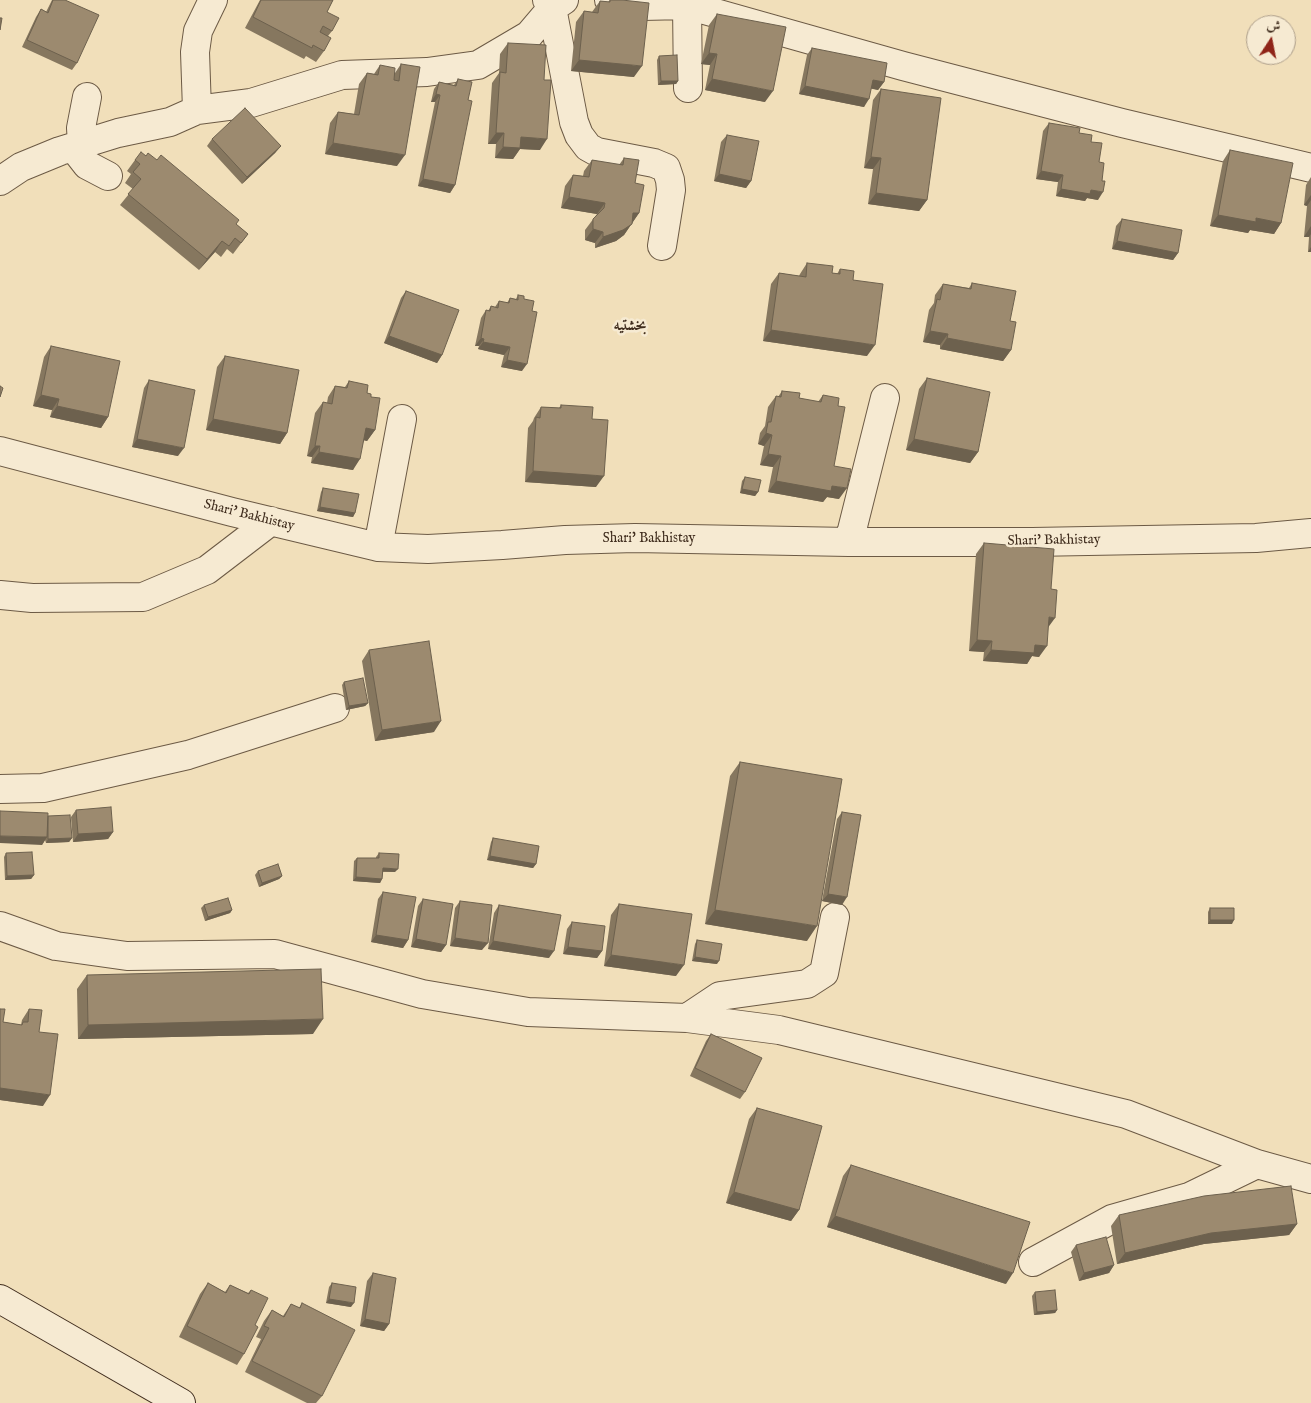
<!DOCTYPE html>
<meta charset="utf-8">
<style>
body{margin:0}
#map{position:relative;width:1311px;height:1403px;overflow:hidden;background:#f1dfba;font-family:"IM FELL English",Amiri,serif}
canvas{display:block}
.north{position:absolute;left:1246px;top:15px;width:50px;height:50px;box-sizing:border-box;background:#f6ead2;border:1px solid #ad9e8a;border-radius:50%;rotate:11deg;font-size:14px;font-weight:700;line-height:20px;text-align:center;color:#402d1e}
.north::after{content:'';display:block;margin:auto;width:18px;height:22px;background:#8f2418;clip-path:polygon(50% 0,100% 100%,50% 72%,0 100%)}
</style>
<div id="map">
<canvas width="1311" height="1403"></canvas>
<div class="north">ش</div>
</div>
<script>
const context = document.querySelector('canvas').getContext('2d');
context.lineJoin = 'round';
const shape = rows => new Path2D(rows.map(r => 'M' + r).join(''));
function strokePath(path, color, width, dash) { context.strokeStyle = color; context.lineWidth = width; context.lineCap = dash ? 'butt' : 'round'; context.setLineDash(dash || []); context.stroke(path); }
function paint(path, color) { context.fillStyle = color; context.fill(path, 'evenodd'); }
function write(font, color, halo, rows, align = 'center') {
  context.font = font + ' "IM FELL English",Amiri,serif'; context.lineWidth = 5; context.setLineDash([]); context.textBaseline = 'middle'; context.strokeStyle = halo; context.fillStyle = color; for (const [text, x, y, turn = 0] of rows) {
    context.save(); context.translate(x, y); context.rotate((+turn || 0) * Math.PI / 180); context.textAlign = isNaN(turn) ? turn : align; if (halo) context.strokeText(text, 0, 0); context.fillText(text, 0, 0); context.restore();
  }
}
const minor = shape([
 [547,0,552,8,574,122,579,135,588,147,597,152,654,163,666,168,670,180,671,190,662,246],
 [609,0,642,6,687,5,903,66,1122,123,1311,168],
 [687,5,688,88],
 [197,110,195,52,198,31,213,0],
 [82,144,81,128,87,97],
 [73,147,87,165,108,176],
 [0,181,21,167,60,151,118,133,170,122,197,110,251,103,342,75,427,72,478,65,529,35,552,8,564,0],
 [0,451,232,512,378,547,428,549,502,545,565,540,635,538,849,542,1032,542,1256,538,1311,533],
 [849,542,885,398],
 [378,547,402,419],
 [0,595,32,598,143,597,207,570,271,521],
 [0,789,43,788,188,755,335,708],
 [0,926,56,946,127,956,275,954,422,994,528,1012,687,1018,779,1030,1126,1114,1257,1164,1311,1179],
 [687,1018,720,996,807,984,824,973,835,917],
 [1033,1262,1112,1219,1189,1197,1257,1164]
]);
const secondary = shape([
 [0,1299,181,1403]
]);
const wall = shape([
 [52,0,65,0,77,63,72,70,22,47,36,17,41,9,46,12],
 [260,0,333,0,327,12,332,31,328,36,324,51,316,62,306,56,304,59,245,28],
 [610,0,622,0,634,77,571,71,576,22,584,11,592,12,600,1,608,2],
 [717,14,765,102,705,90,710,65,701,64,709,25],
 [508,43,540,150,520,149,513,159,495,158,496,144,488,144,492,83,499,73,500,54],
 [812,48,884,82,878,90,871,88,864,107,799,94,807,55],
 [659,56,678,81,676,84,658,85,657,60],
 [401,64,397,166,325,154,330,123,338,112,354,114,359,84,367,73,374,74,380,65,395,73],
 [458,79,468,100,455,185,450,193,418,186,435,102,431,102,434,89,439,82,454,85],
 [881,89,927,200,919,211,868,204,873,169,864,168,873,100],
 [1049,123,1079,133,1099,162,1098,200,1087,198,1085,201,1056,196,1058,182,1036,179,1043,131],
 [727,135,751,181,746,188,714,181,721,142],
 [212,139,281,146,275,153,242,184,207,146],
 [1230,150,1281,223,1274,234,1250,230,1248,233,1210,226,1223,161],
 [146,156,236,224,248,234,233,254,227,249,221,257,215,252,199,270,120,205,133,189,125,183,131,174,127,171,135,160],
 [624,158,635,183,639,213,624,235,616,241,595,248,595,243,585,240,585,230,597,214,561,208,565,186,573,175,583,176,584,171,592,160,619,165],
 [1311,177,1311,252,1308,252,1309,237,1304,237,1307,206,1304,205,1306,185],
 [1122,219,1178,253,1173,260,1112,249,1116,226],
 [807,263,832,273,837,274,840,269,853,280,867,356,763,341,771,284,779,273,799,276,800,274],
 [972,283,1010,321,1011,350,1003,361,940,349,940,345,923,342,929,310,934,303,935,295,943,284,969,288],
 [406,291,442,355,437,363,384,343,401,298],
 [518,295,522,371,501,367,504,355,478,349,479,346,475,346,481,318,486,310,488,311,491,306,495,307,499,301,507,303,510,298,516,299],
 [51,346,108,417,101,428,50,417,52,410,33,406,44,357],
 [225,356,287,433,280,444,206,430,217,367],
 [927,378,978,452,970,463,906,450,919,389],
 [149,380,178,456,132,447,144,388],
 [349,381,367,393,371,397,375,430,367,441,364,440,353,470,311,463,312,457,307,456,315,413,323,402,327,403,328,397,335,386,345,387],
 [782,391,799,398,818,402,823,395,838,406,834,466,839,499,827,497,823,502,768,492,773,467,760,465,764,446,758,444,760,433,765,426,768,407,776,396,778,397],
 [561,405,592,419,596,487,525,482,528,428,533,421,534,418,541,407,559,408],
 [745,477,758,492,755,496,740,493,742,481],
 [323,488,355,513,353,517,317,511,321,492],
 [984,543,1048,628,1039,657,1032,656,1027,664,983,661,984,652,969,651,976,554],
 [369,650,434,732,375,741,362,661],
 [344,682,368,703,365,706,346,710,342,685],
 [740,762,807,941,705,924,730,776],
 [76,810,113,832,108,839,73,842,71,817],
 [842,812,842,905,822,901,837,819],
 [48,816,72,838,69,842,46,843,45,840,42,845],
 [493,838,536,864,533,868,487,860,491,842],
 [6,853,34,875,31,879,5,880,4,857],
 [379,853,395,872,383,872,382,879,380,883,353,881,354,861,357,858,376,858,376,857],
 [258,871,282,876,279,879,259,887,255,875],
 [383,892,408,940,403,948,371,942,378,899],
 [423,899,446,945,441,952,411,947,418,906],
 [460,901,482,950,450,946,455,908],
 [619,904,676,976,604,966,611,915],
 [204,905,232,910,230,913,205,921,201,908],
 [499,905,549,958,488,949,494,913],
 [1210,908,1232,924,1208,924,1208,912],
 [572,922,602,951,597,958,563,954,567,929],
 [697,940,717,964,692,961,695,944],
 [87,975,313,1034,78,1039,77,989],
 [0,1009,3,1022,21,1025,22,1020,29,1009,39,1032,43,1106,0,1100],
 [711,1034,745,1092,740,1099,690,1076,706,1041],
 [757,1108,799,1210,791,1221,726,1203,749,1119],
 [851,1165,1006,1284,827,1227,843,1176],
 [1119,1215,1297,1224,1289,1235,1204,1244,1117,1264,1111,1226],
 [1076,1245,1114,1265,1109,1273,1079,1281,1071,1252],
 [373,1273,389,1324,384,1331,360,1326,367,1281],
 [208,1283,225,1292,230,1285,248,1293,251,1290,255,1325,244,1354,237,1365,179,1337,200,1294],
 [332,1283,351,1307,326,1303,329,1287],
 [1035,1292,1057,1310,1055,1313,1034,1315,1032,1296],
 [302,1303,322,1396,316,1403,307,1403,245,1372,261,1339,256,1337,264,1321,272,1310,283,1316,291,1304,299,1308]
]);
const shadedWall = shape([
 [709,53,717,54,710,65,701,64],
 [579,60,642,66,634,77,571,71],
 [712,79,773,91,765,102,705,90],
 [873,80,884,82,878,90,868,88],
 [661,81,678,81,676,84,658,85],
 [805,86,869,99,864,107,799,94],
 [436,94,440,95,435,102,431,102],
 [496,133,504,133,496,144,488,144],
 [521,137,547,139,540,150,520,149,513,159,495,158,503,147],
 [333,143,405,155,397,166,325,154],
 [281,146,275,153,242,184,247,177],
 [871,157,881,158,873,169,864,168],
 [1041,171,1063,175,1058,182,1036,179],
 [719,174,751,181,746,188,714,181],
 [423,179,455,185,450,193,418,186],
 [1061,189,1091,190,1103,192,1098,200,1087,198,1085,201,1056,196],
 [876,193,927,200,919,211,868,204],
 [1311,195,1311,200,1307,206,1304,205],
 [569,197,605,203,597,214,561,208],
 [633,213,639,213,624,235,616,241,595,248,603,237],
 [1218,215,1256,218,1281,223,1274,234,1250,230,1248,233,1210,226],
 [1311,226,1311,234,1309,237,1304,237],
 [593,229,603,232,595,243,585,240],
 [222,241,215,252,199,270,207,259],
 [1117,241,1178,253,1173,260,1112,249],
 [1311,247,1311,252,1308,252],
 [771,330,875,345,867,356,763,341],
 [930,331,948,334,940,345,923,342],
 [389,336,442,355,437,363,384,343],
 [481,338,484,339,479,346,475,346],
 [947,338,1011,350,1003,361,940,349],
 [483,342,510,347,504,355,478,349],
 [507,360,527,364,522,371,501,367],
 [41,395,59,399,52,410,33,406],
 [57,406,108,417,101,428,50,417],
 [213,419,287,433,280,444,206,430],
 [366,428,375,430,367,441,358,439],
 [766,433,772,435,764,446,758,444],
 [137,439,184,448,178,456,132,447],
 [914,439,978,452,970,463,906,450],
 [315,446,320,446,312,457,307,456],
 [319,452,360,459,353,470,311,463],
 [768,454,781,456,773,467,760,465],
 [533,471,604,476,596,487,525,482],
 [776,481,832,486,847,488,839,499,827,497,823,502,768,492],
 [742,489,758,492,755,496,740,493],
 [320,507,355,513,353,517,317,511],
 [1049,617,1055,618,1047,629],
 [977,640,992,641,984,652,969,651],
 [1035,645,1047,646,1039,657,1032,656,1027,664,983,661,991,650],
 [368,703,365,706,346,710,349,706],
 [441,721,434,732,375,741,382,730],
 [113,832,108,839,73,842,78,834],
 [0,836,47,837,42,845,0,843],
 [72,838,69,842,46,843,48,839],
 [490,856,536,864,533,868,487,860],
 [383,868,398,869,395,872,380,871],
 [34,875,31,879,5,880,7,876],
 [282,876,279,879,259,887,262,883],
 [356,877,382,879,380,883,353,881],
 [828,894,847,897,842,905,822,901],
 [232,910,230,913,205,921,208,917],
 [715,910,817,926,807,941,705,924],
 [1210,920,1234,920,1232,924,1208,924],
 [376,935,408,940,403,948,371,942],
 [455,938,488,943,482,950,450,946],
 [416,939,446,945,441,952,411,947],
 [493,941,554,951,549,958,488,949],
 [568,947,602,951,597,958,563,954],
 [611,955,684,965,676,976,604,966],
 [695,957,719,961,717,964,692,961],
 [323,1019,313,1034,78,1039,88,1025],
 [0,1088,50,1095,43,1106,0,1100],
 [734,1192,799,1210,791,1221,726,1203],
 [835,1216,1013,1273,1006,1284,827,1227],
 [1297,1224,1289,1235,1204,1244,1117,1264,1125,1253,1211,1233],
 [1114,1265,1109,1273,1079,1281,1084,1273],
 [329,1299,354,1303,351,1307,326,1303],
 [1057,1310,1055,1313,1034,1315,1037,1312],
 [365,1319,389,1324,384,1331,360,1326]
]);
const building = shape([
 [53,0,65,0,99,15,77,63,27,40,41,9,48,13,53,0],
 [261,0,333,0,327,12,339,18,332,31,323,26,320,32,331,38,324,51,313,45,312,48,253,17,261,0],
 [610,0,622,0,649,3,642,66,579,60,584,11,598,13,600,1,610,2,610,0],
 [717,14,786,27,773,91,712,79,717,54,709,53,717,14],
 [0,18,2,18,0,30,0,18],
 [508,43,546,45,544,80,551,80,547,139,521,137,520,148,503,147,504,133,496,133,500,72,506,73,508,43],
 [812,48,887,63,884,82,873,80,869,99,805,86,812,48],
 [677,55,678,81,661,81,659,56,677,55],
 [401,64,420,67,405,155,333,143,338,112,359,115,367,73,378,75,380,65,395,68,394,80,399,81,401,64],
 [458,79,472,82,468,100,472,101,455,185,423,179,440,95,436,94,439,82,456,86,458,79],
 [881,89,941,98,927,200,876,193,881,158,871,157,881,89],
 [245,108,281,146,247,177,212,139,245,108],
 [1049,123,1080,128,1079,133,1092,135,1091,142,1102,143,1099,162,1104,163,1102,181,1105,181,1103,192,1091,190,1090,194,1061,189,1063,175,1041,171,1049,123],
 [727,135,759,141,751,181,719,174,727,135],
 [1230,150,1293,163,1281,223,1256,218,1256,222,1218,215,1230,150],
 [141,152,146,156,148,153,157,160,161,155,239,220,236,224,248,234,241,243,235,238,229,246,222,241,207,259,128,194,141,179,133,172,140,164,135,160,141,152],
 [624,158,639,160,635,183,644,185,639,213,633,213,632,224,623,230,603,237,603,232,593,229,593,219,604,208,605,203,569,197,573,175,589,177,592,160,623,165,624,158],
 [1122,219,1182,230,1178,253,1117,241,1122,219],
 [807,263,833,266,832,273,840,274,840,269,854,271,853,280,883,284,875,345,771,330,779,273,806,277,807,263],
 [972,283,1016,291,1010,321,1016,322,1011,350,947,338,948,334,930,331,937,299,940,300,943,284,971,289,972,283],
 [406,291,459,310,442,355,389,336,406,291],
 [518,295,524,296,524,299,534,301,532,311,537,312,527,364,507,360,510,347,483,342,484,339,481,338,486,310,490,311,491,306,498,308,499,301,509,303,510,298,518,300,518,295],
 [51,346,120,361,108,417,57,406,59,399,41,395,51,346],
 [225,356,299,370,287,433,213,419,225,356],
 [927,378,990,392,978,452,914,439,927,378],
 [149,380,195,390,184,448,137,439,149,380],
 [349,381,368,385,367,393,371,394,371,397,380,398,375,430,366,428,360,459,319,452,320,446,315,446,323,402,332,404,335,386,347,388,349,381],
 [0,386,3,388,0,397,0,386],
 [782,391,800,393,799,398,821,402,823,395,839,398,838,406,845,407,834,466,851,469,847,488,832,486,831,491,776,481,781,456,768,454,772,435,766,433,768,422,771,422,776,396,781,397,782,391],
 [561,405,593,407,592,419,608,420,604,476,533,471,536,417,540,418,541,407,561,408,561,405],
 [745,477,761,480,758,492,742,489,745,477],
 [323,488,359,494,355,513,320,507,323,488],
 [984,543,1054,549,1051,589,1057,590,1055,618,1049,617,1047,646,1035,645,1034,653,991,650,992,641,977,640,984,543],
 [429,641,441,721,382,730,369,650,429,641],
 [363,678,368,703,349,706,344,682,363,678],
 [740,762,842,779,817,926,715,910,740,762],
 [111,807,113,832,78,834,76,810,111,807],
 [0,811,48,813,47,837,0,836,0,811],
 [842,812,861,815,847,897,828,894,842,812],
 [70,815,72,838,48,839,48,816,70,815],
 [493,838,539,846,536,864,490,856,493,838],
 [32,852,34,875,7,876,6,853,32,852],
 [379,853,399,854,398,869,383,868,382,879,356,877,357,858,379,858,379,853],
 [278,864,282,876,262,883,258,871,278,864],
 [383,892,416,897,408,940,376,935,383,892],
 [228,898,232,910,208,917,204,905,228,898],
 [423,899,453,904,446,945,416,939,423,899],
 [460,901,492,905,488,943,455,938,460,901],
 [619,904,692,914,684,965,611,955,619,904],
 [499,905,561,915,554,951,493,941,499,905],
 [1210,908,1234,908,1234,920,1210,920,1210,908],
 [572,922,605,926,602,951,568,947,572,922],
 [697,940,722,944,719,961,695,957,697,940],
 [321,969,323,1019,88,1025,87,975,321,969],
 [0,1009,5,1009,3,1022,22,1025,23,1022,28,1022,29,1009,42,1010,39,1032,58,1034,50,1095,0,1088,0,1009],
 [711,1034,762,1058,745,1092,695,1068,711,1034],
 [757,1108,822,1126,799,1210,734,1192,757,1108],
 [851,1165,1030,1222,1013,1273,835,1216,851,1165],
 [1291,1186,1297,1224,1211,1233,1125,1253,1119,1215,1204,1196,1291,1186],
 [1106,1237,1114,1265,1084,1273,1076,1245,1106,1237],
 [373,1273,396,1278,389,1324,365,1319,373,1273],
 [208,1283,226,1293,230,1285,249,1294,251,1290,268,1298,255,1325,258,1327,244,1354,187,1326,208,1283],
 [332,1283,356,1287,354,1303,329,1299,332,1283],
 [1055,1290,1057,1310,1037,1312,1035,1292,1055,1290],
 [302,1303,355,1330,322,1396,252,1361,269,1328,264,1326,272,1310,284,1317,291,1304,300,1308,302,1303]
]);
const streetNames = [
 ["Shari' Bakhistay",249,516,14],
 ["Shari' Bakhistay",649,539],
 ["Shari' Bakhistay",1054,541,-1]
];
const quarterNames = [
 ["بخشتيه",630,327]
];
strokePath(minor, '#6c5a45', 30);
strokePath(secondary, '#402d1e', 30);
strokePath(minor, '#f6ead2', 28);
strokePath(secondary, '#f6ead2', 28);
paint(wall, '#86775f');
paint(shadedWall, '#6d614e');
paint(building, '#9c8a6f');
strokePath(building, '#6d614e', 1);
write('14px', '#402d1e', '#f6ead2', streetNames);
write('bold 16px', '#402d1e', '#f6ead2', quarterNames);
</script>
